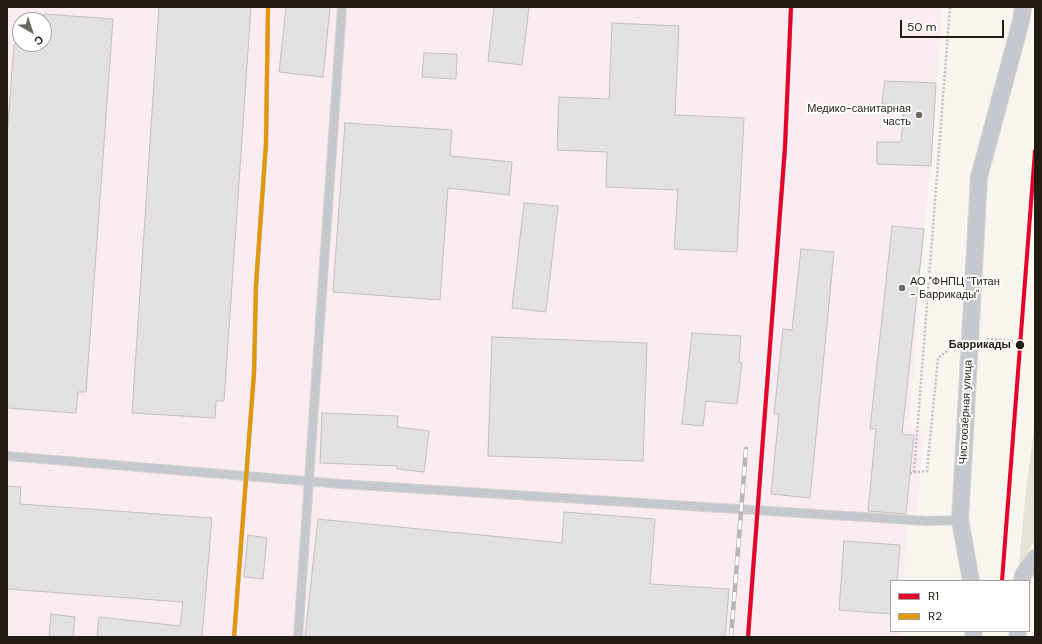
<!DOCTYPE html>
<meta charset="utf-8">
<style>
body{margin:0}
#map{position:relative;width:1042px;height:644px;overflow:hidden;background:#f9f5ef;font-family:"DM Sans",sans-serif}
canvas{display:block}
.frame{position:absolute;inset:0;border:8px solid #211b11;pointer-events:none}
.legend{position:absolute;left:890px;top:580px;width:140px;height:52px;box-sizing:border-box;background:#fff;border:1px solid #a6a4a0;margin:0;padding:5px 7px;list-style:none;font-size:12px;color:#211b11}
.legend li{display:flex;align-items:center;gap:8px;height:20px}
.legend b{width:20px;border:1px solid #a6a4a0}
.north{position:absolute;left:12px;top:12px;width:40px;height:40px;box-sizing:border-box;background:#fff;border:1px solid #a6a4a0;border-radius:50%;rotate:141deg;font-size:11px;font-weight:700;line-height:16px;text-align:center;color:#211b11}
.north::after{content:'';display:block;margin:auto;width:14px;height:18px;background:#6d675f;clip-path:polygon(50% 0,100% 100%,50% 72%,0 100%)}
.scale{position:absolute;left:900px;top:20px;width:104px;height:18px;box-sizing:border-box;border:2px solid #211b11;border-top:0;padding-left:5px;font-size:12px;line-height:14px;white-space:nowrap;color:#211b11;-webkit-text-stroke:3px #fff;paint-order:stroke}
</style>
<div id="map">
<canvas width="1042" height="644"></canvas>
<div class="frame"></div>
<ul class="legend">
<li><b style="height:5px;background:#e4002b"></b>R1</li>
<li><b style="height:5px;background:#e29802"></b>R2</li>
</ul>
<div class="north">С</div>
<div class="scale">50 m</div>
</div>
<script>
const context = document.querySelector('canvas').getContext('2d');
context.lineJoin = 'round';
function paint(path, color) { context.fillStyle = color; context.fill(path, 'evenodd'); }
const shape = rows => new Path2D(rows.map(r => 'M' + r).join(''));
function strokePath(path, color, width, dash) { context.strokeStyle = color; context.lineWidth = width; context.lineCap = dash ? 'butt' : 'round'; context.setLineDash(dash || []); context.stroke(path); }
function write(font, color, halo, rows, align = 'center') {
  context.font = font + ' "DM Sans",sans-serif'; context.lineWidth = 4; context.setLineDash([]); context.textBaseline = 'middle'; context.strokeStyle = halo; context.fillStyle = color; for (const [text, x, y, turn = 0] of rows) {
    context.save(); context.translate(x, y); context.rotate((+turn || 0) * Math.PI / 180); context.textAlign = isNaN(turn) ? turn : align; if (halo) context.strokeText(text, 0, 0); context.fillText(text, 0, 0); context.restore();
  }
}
const industrial = shape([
 [7,7,942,7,931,166,924,229,909,425,924,432,917,512,908,511,903,581,891,581,891,631,899,631,898,637,7,637],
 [20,20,44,20,44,44,20,44]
]);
const green = shape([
 [1035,423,1035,540,1019,566,1026,489]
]);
const building = shape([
 [159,7,251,7,224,401,216,401,215,418,132,413,159,7],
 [286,7,330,7,323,77,279,72,286,7],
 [494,7,529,7,522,65,488,61,494,7],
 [44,14,113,19,86,392,78,392,76,413,7,408,7,136,14,44,44,44,44,14],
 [612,23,679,26,675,115,744,118,737,252,674,249,678,190,606,187,607,152,557,150,559,97,609,99,612,23],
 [424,53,457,54,456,79,422,77,424,53],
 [885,81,936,83,931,166,877,164,877,142,901,142,904,105,882,104,885,81],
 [345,123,452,130,450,156,512,162,509,195,448,188,440,300,333,292,345,123],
 [524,203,558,206,546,312,512,308,524,203],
 [892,226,924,229,902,434,914,435,906,514,868,511,876,429,870,429,892,226],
 [801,249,834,252,810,498,771,494,779,414,774,414,783,329,792,330,801,249],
 [692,333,741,336,739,362,742,363,737,404,706,401,703,426,682,424,692,333],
 [492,337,647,343,643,461,488,456,492,337],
 [322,413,398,416,397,427,429,431,424,472,397,469,397,466,320,463,322,413],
 [7,486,21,487,20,504,212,518,202,637,97,637,99,617,180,626,183,602,7,589,7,486],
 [564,512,655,519,650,584,729,589,725,637,305,637,318,519,562,543,564,512],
 [248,535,267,538,263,579,244,577,248,535],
 [844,541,900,545,897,581,891,581,891,614,839,610,844,541],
 [51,614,75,617,73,637,49,637,51,614]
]);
const path = shape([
 [987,339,1013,341],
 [914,472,950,7],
 [910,473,927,471,938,358,953,346]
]);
const service = shape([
 [7,456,341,484,927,521,960,520],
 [298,637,342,7]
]);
const minor = shape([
 [971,581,960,520,979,177,1021,21,1023,7],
 [1022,581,1023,575,1035,558],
 [973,637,974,631],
 [1017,637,1018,631]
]);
const rail = shape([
 [234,637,254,373,256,285,266,143,268,7],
 [731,637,746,449],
 [748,637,785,147,791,7]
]);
const rail1 = shape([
 [1002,581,1035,151],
 [748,637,785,147,791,7]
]);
const rail2 = shape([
 [234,637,254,373,256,285,266,143,268,7]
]);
const markers = [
 [919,115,4,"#6d675f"],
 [902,288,4,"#6d675f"],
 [1020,345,5,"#211b11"]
];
const poiNames = [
 ["Медико-санитарная",911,109],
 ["часть",911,122],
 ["АО \"ФНПЦ \"Титан",910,282,"left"],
 ["- Баррикады\"",910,295,"left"]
];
const stopNames = [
 ["Баррикады",1011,345]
];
const streetNames = [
 ["Чистоозёрная улица",966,412,-87]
];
paint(industrial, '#fbecf1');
paint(green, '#e4e3d4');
paint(building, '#e4e1e5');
strokePath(building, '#c1bfc2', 1);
strokePath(service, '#d6d2cc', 10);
strokePath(minor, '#d6d2cc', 18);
strokePath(path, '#bdbdbf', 2.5, [2, 2]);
strokePath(service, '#c6c8d0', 8);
strokePath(minor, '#c6c8d0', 16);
strokePath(rail, '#b6b5b7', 4.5);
strokePath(rail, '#fff', 3, [9]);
strokePath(rail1, '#e4002b', 4);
strokePath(rail2, '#e29802', 4);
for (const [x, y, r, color] of markers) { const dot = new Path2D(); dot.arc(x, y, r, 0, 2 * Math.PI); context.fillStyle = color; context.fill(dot); strokePath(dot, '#fff', 1.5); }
write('11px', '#211b11', '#fff', poiNames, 'right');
write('bold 11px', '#211b11', '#fff', stopNames, 'right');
write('11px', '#211b11', '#fff', streetNames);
</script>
